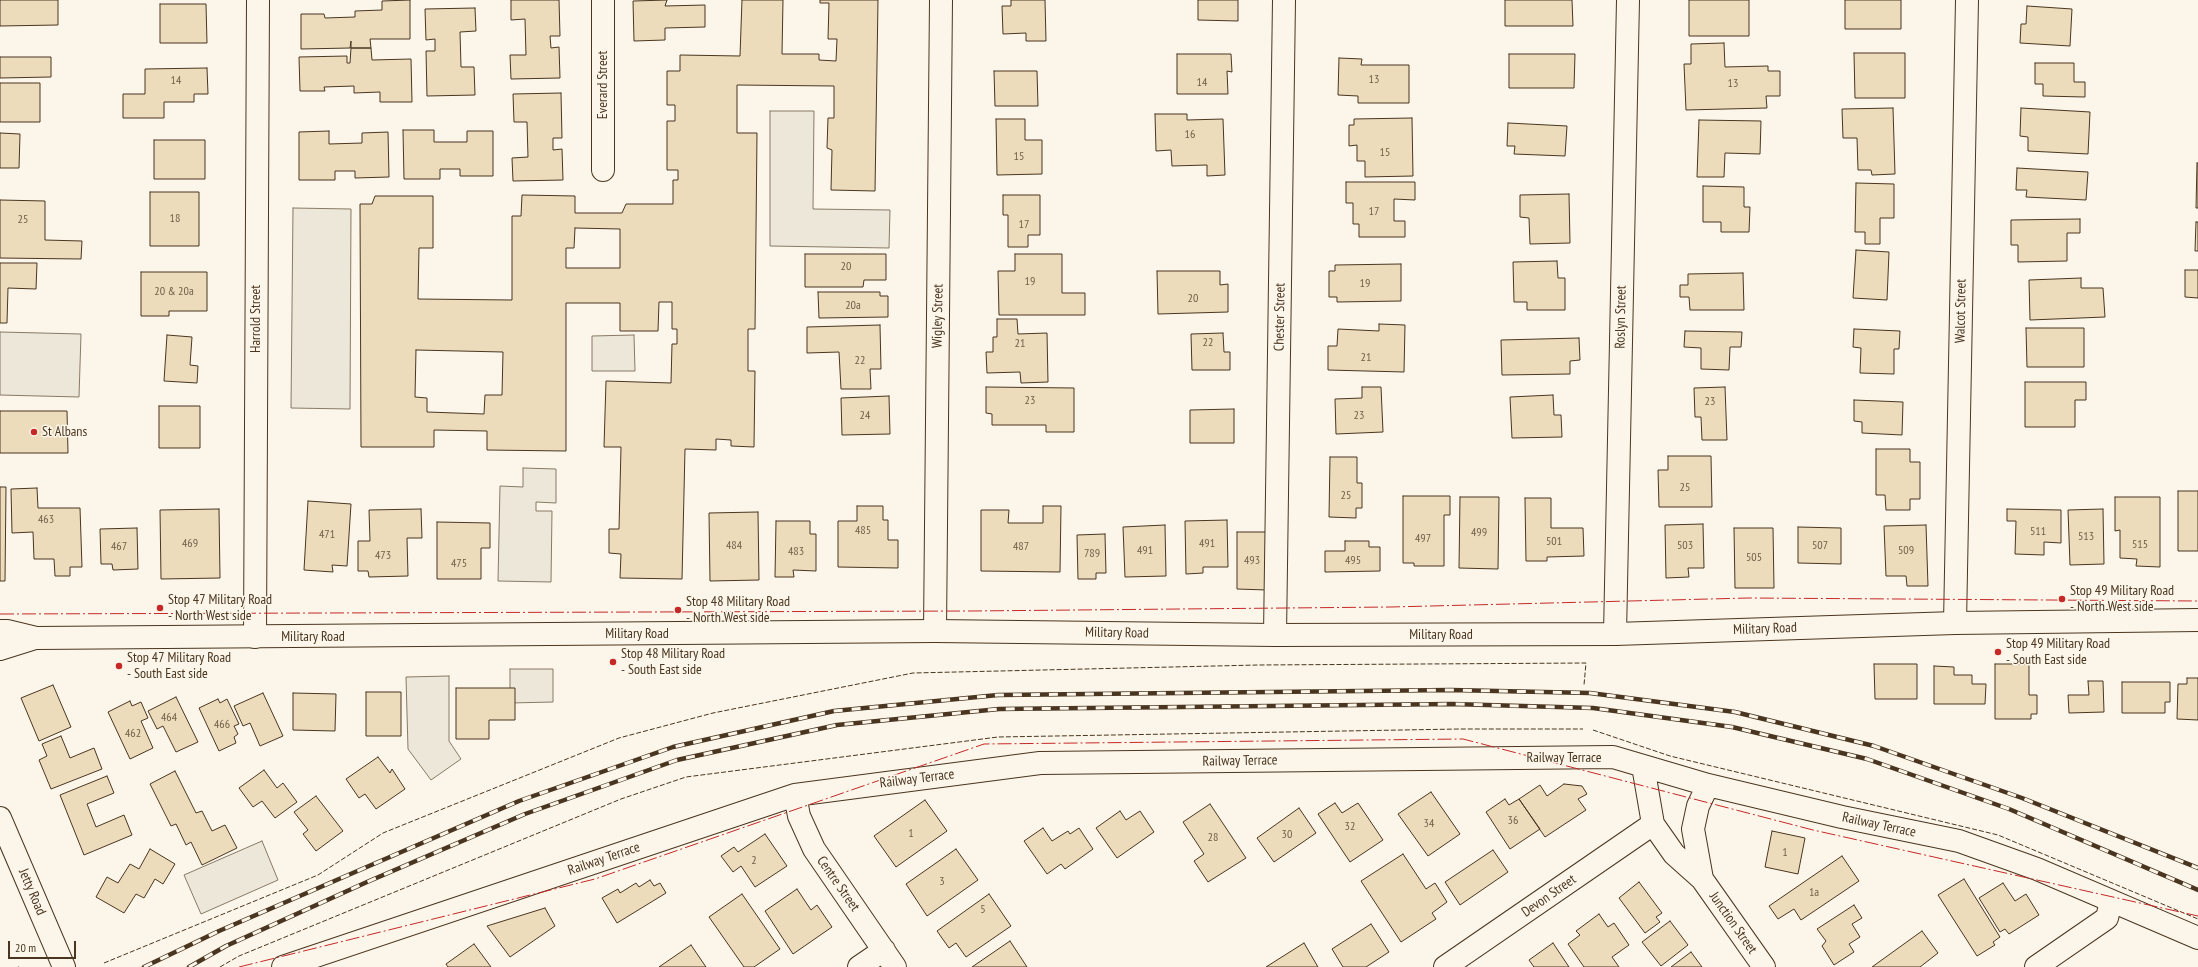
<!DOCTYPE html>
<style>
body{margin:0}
#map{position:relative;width:2198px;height:967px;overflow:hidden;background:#fbf6e9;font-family:"PT Sans Narrow",sans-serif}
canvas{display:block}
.scale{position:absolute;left:8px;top:941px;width:68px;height:18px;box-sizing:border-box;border:2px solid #4a3520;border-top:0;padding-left:5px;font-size:12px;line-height:14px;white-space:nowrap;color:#4a3520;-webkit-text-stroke:3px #fbf6e9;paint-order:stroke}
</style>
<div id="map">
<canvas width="2198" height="967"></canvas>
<div class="scale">20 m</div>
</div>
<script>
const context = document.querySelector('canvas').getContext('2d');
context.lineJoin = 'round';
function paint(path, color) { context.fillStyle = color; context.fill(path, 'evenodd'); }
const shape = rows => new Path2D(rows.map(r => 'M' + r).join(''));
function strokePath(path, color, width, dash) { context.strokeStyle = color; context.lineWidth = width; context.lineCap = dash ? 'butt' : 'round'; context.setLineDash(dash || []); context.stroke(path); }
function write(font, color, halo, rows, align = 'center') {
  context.font = font + ' "PT Sans Narrow",sans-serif'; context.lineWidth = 3; context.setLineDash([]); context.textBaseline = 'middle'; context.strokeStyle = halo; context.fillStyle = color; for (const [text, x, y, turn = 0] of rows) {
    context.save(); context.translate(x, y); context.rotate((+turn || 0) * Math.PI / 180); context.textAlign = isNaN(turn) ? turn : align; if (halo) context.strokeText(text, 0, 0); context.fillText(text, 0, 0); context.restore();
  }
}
const parking = shape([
 [770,111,814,111,813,209,890,210,889,248,770,246,770,111],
 [293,208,351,209,350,409,291,408,293,208],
 [0,332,81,334,79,397,0,395,0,332],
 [634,335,635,371,592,371,592,336,634,335],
 [523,468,556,469,556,503,536,502,536,511,552,511,551,582,498,581,500,486,523,487,523,468],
 [510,669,553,669,553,702,510,703,510,669],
 [449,676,449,741,461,759,431,780,408,749,406,677,449,676],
 [262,841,278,880,201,914,184,875,262,841]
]);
const building = shape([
 [0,0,58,0,58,25,0,26,0,0],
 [410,0,410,39,370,39,371,48,351,48,351,41,350,48,301,49,301,14,324,14,325,18,355,17,355,11,382,10,382,1,410,0],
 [511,0,559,0,560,36,550,36,551,48,559,47,560,78,511,79,510,55,526,55,525,19,511,20,511,0],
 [667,0,665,6,705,5,705,27,665,28,665,40,634,41,633,1,667,0],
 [742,0,783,0,782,54,819,54,819,60,836,61,837,39,828,39,829,3,820,3,820,0,878,0,875,191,831,190,832,150,827,148,828,118,834,118,834,86,737,85,737,133,757,133,755,329,748,329,748,371,755,371,754,447,731,446,731,440,716,439,716,450,685,449,682,579,620,578,621,554,609,553,609,529,619,529,621,447,604,447,606,381,671,383,672,344,677,344,677,329,672,329,672,302,659,302,658,331,620,331,620,303,566,303,566,451,487,450,487,431,434,430,434,447,361,447,360,204,372,204,375,196,433,196,433,248,419,248,418,299,512,300,512,216,521,216,522,195,575,196,575,213,622,213,626,204,673,204,673,180,678,180,678,170,667,170,667,121,675,121,675,105,667,105,667,71,680,71,680,55,740,56,742,0],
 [575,228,620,229,620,268,566,268,566,248,574,248,575,228],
 [416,350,503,352,502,395,485,395,484,414,427,412,427,398,415,397,416,350],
 [1011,0,1045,0,1046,41,1026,41,1026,33,1003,34,1002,6,1011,6,1011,0],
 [1198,0,1238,0,1238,21,1198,20,1198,0],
 [1505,0,1572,0,1573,26,1505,26,1505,0],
 [1689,0,1749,0,1749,36,1689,36,1689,0],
 [1845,0,1901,0,1901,29,1845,29,1845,0],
 [160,4,206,4,207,43,160,43,160,4],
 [2027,6,2072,9,2070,46,2020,43,2021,24,2026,24,2027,6],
 [475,8,476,31,460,32,461,67,474,67,475,95,427,96,426,51,435,51,435,39,426,40,425,9,475,8],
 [1724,43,1725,67,1768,66,1768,71,1780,71,1780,96,1766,96,1767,108,1686,110,1684,64,1691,64,1691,44,1724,43],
 [351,48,371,48,372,60,411,59,412,102,380,102,380,92,354,93,354,86,324,87,325,91,300,91,299,57,347,56,347,63,350,63,351,48],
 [1854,53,1905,53,1905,98,1855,98,1854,53],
 [1177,54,1231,54,1232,72,1227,71,1228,94,1177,94,1177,54],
 [1509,54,1575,54,1574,88,1509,88,1509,54],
 [0,57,51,57,51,77,0,78,0,57],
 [1339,58,1362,59,1361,65,1409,65,1409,103,1358,103,1358,96,1338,95,1339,58],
 [2035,63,2074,63,2074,82,2085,82,2085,97,2043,96,2043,84,2035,84,2035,63],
 [207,68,208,94,194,94,194,102,164,102,164,118,123,118,123,94,145,94,145,69,207,68],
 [994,71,1037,71,1038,106,995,106,994,71],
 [0,83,40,83,40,122,0,122,0,83],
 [561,93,562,138,553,138,553,150,562,149,563,180,513,181,512,158,528,157,527,122,514,122,513,94,561,93],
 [1893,108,1895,174,1872,175,1871,170,1858,170,1857,138,1843,138,1842,109,1893,108],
 [2021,108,2090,112,2088,154,2028,151,2028,137,2020,136,2021,108],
 [1155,114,1187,114,1187,120,1223,119,1225,175,1207,176,1207,165,1172,166,1171,150,1156,151,1155,114],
 [1412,118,1413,176,1365,177,1365,161,1357,161,1357,145,1349,146,1349,125,1354,125,1354,119,1412,118],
 [996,119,1025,119,1025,140,1042,140,1042,174,997,175,996,119],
 [1699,120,1761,121,1760,154,1725,153,1724,177,1697,177,1699,120],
 [1508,123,1567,126,1565,156,1514,154,1515,146,1507,146,1508,123],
 [403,130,434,130,434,142,467,142,467,131,493,131,493,176,460,176,460,169,440,169,440,179,404,179,403,130],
 [329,131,329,144,362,143,362,133,388,132,389,177,355,178,355,171,335,171,335,180,299,180,299,132,329,131],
 [0,133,20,134,19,168,0,168,0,133],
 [154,140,205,140,205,179,154,179,154,140],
 [2197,163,2198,163,2198,208,2196,208,2197,163],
 [2017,168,2088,172,2086,200,2026,197,2027,190,2016,190,2017,168],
 [1346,182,1415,182,1415,200,1394,199,1394,221,1405,221,1405,237,1359,237,1359,224,1353,224,1353,203,1346,203,1346,182],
 [1856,183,1894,184,1894,218,1880,218,1880,244,1865,244,1865,232,1855,232,1856,183],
 [1703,186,1744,187,1744,207,1750,207,1749,232,1721,232,1721,222,1703,222,1703,186],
 [150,192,199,192,199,246,150,246,150,192],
 [1569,194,1570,243,1530,244,1529,218,1520,217,1520,195,1569,194],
 [1003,195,1040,195,1040,235,1028,235,1028,247,1008,247,1008,215,1003,215,1003,195],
 [0,200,45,201,45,240,82,241,81,259,0,258,0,200],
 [2080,219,2080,233,2067,233,2067,261,2018,262,2018,245,2011,245,2011,220,2080,219],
 [2196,222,2198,222,2198,251,2195,251,2196,222],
 [1856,250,1889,252,1887,300,1853,298,1856,250],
 [805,254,886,254,886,280,864,280,863,287,805,287,805,254],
 [1015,254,1062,254,1062,293,1085,293,1085,315,999,315,998,271,1015,271,1015,254],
 [1557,261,1558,278,1565,278,1565,310,1527,310,1527,302,1514,302,1513,262,1557,261],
 [0,263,37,263,36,289,8,288,7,323,0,323,0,263],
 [1401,264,1401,301,1337,302,1337,297,1329,297,1329,271,1335,271,1335,265,1401,264],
 [2185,270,2198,270,2198,298,2185,297,2185,270],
 [1157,271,1220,271,1220,285,1228,284,1228,312,1158,314,1157,271],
 [141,272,207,272,207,311,169,311,169,316,141,316,141,272],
 [1743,273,1744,310,1690,310,1689,297,1680,297,1680,285,1688,285,1688,274,1743,273],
 [2081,278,2081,288,2103,288,2105,317,2030,320,2029,280,2081,278],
 [818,292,880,292,880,296,888,296,888,317,819,318,818,292],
 [997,319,1017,319,1018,334,1047,333,1048,382,1021,383,1020,372,987,373,986,352,993,352,993,337,997,337,997,319],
 [1379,324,1405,325,1404,372,1328,370,1328,346,1337,346,1338,329,1379,331,1379,324],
 [880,325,881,369,870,369,871,389,841,389,839,352,807,353,807,327,880,325],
 [2026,328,2084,328,2084,367,2027,367,2026,328],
 [1854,329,1900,331,1899,349,1894,349,1894,374,1860,373,1861,348,1853,347,1854,329],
 [1685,331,1742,332,1741,347,1730,347,1729,370,1701,369,1701,348,1684,347,1685,331],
 [1223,333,1224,352,1230,352,1230,370,1192,370,1191,334,1223,333],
 [167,335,192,337,190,365,198,366,197,383,164,381,167,335],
 [1579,338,1580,360,1570,361,1570,374,1502,375,1501,340,1579,338],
 [2025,382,2086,382,2086,400,2075,400,2075,427,2025,427,2025,382],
 [986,387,1074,388,1074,432,1046,432,1046,425,992,425,992,414,986,413,986,387],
 [1362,387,1381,387,1383,432,1336,434,1335,399,1362,398,1362,387],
 [1725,387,1727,440,1702,440,1701,417,1695,417,1694,388,1725,387],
 [1553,395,1554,415,1561,415,1562,437,1512,438,1510,397,1553,395],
 [889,396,890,434,842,435,841,398,889,396],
 [1854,400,1903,402,1902,435,1862,433,1862,422,1854,421,1854,400],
 [159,406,200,406,200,448,159,448,159,406],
 [1234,409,1234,443,1190,443,1190,410,1234,409],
 [0,411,67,411,68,453,0,453,0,411],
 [1876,449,1910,449,1910,462,1920,462,1920,499,1910,499,1910,510,1886,510,1885,495,1876,495,1876,449],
 [1668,456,1711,456,1712,507,1659,507,1658,470,1668,470,1668,456],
 [1330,457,1357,457,1357,483,1362,483,1362,508,1356,508,1356,518,1329,517,1330,457],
 [0,487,6,487,5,581,0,581,0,487],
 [37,488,38,508,80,508,82,567,70,567,70,576,55,576,54,559,34,559,33,532,12,533,11,489,37,488],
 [2178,491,2198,491,2198,551,2178,551,2178,491],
 [1403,496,1450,496,1450,515,1444,515,1444,566,1414,566,1414,563,1403,563,1403,496],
 [1460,497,1499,497,1498,569,1459,568,1460,497],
 [2115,497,2160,497,2160,567,2136,566,2137,559,2120,558,2120,530,2115,531,2115,497],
 [1525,498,1551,498,1551,528,1583,528,1584,556,1547,557,1547,561,1526,561,1525,498],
 [308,501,351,504,347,566,332,565,333,572,304,570,308,501],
 [857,506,883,506,883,520,888,520,888,540,898,540,898,568,838,567,838,521,857,521,857,506],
 [1043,506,1061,506,1060,572,981,571,981,510,1009,510,1008,523,1043,523,1043,506],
 [219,509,220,578,161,579,160,510,219,509],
 [421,509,422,538,407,538,408,576,369,577,368,571,358,571,358,541,370,541,369,510,421,509],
 [2007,509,2061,510,2061,543,2044,542,2044,555,2015,554,2016,521,2007,521,2007,509],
 [2103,509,2104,564,2070,565,2068,510,2103,509],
 [758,512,759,580,710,581,709,513,758,512],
 [1227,520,1228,567,1203,567,1203,573,1186,574,1185,521,1227,520],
 [776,521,810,521,810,534,816,534,816,571,793,570,794,577,775,577,776,521],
 [437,522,490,523,490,548,481,548,481,579,437,579,437,522],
 [1703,524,1704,568,1688,568,1689,577,1666,578,1665,525,1703,524],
 [1165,525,1166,576,1125,577,1123,527,1165,525],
 [1926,525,1928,586,1907,586,1906,576,1886,576,1884,526,1926,525],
 [1798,527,1841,528,1841,564,1798,563,1798,527],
 [137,528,138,569,113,570,112,564,101,564,100,529,137,528],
 [1734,528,1773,528,1774,588,1735,588,1734,528],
 [1237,532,1267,532,1267,590,1237,589,1237,532],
 [1105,534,1106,573,1096,573,1096,579,1078,579,1077,535,1105,534],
 [1345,541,1369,541,1369,547,1380,547,1380,571,1325,572,1325,551,1345,551,1345,541],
 [1874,664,1917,664,1917,699,1875,699,1874,664],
 [1995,664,2029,664,2029,695,2037,695,2037,714,2031,714,2031,719,1995,719,1995,664],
 [1934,666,1954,667,1954,675,1972,675,1972,684,1986,684,1985,704,1934,704,1934,666],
 [2187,678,2198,678,2198,720,2177,719,2178,684,2187,684,2187,678],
 [2088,681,2103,681,2104,712,2069,713,2068,695,2089,695,2088,681],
 [2122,682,2170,682,2170,702,2165,702,2165,713,2122,713,2122,682],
 [53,685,71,727,39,741,21,698,53,685],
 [456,688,515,688,515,720,489,720,489,739,456,739,456,688],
 [366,692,401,692,401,736,366,736,366,692],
 [263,693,283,736,260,746,250,723,243,726,234,706,263,693],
 [293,693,336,694,335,731,293,730,293,693],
 [176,697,198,742,176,752,163,726,157,729,148,711,176,697],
 [218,699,220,703,227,699,239,724,234,726,238,734,234,737,236,743,219,751,199,708,218,699],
 [130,701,132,706,141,702,148,718,141,721,153,748,130,759,108,712,130,701],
 [61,736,70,758,94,748,102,769,51,789,39,760,47,756,42,744,61,736],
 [378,757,390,773,392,769,405,789,376,809,365,794,359,798,346,779,378,757],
 [264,770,277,788,283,783,297,802,275,818,262,801,253,807,239,788,264,770],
 [175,771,196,813,202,811,212,831,225,825,237,848,202,865,191,842,186,845,176,824,171,826,150,784,175,771],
 [107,776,114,793,87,804,96,827,124,815,132,835,84,855,60,795,107,776],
 [1564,784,1582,786,1587,794,1578,799,1586,810,1545,837,1519,799,1540,785,1547,796,1564,784],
 [1431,792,1460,834,1428,856,1398,814,1431,792],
 [316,796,343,831,316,851,303,834,308,830,294,812,316,796],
 [1505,799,1509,805,1519,799,1540,829,1510,849,1486,812,1505,799],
 [925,800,947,831,896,867,874,836,925,800],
 [1335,803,1342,813,1358,803,1383,840,1350,862,1318,814,1335,803],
 [1210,804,1246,858,1208,882,1194,861,1204,854,1183,822,1210,804],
 [1299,808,1316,833,1274,862,1257,838,1299,808],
 [1120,811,1126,820,1140,811,1154,832,1117,858,1096,828,1120,811],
 [1043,828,1052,841,1068,831,1070,834,1079,828,1093,849,1065,869,1061,864,1047,874,1024,841,1043,828],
 [1772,831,1805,838,1798,874,1765,867,1772,831],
 [765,834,787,866,755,887,741,866,733,872,721,856,734,847,738,852,765,834],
 [150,849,175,864,163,884,155,879,144,898,136,894,124,913,96,897,107,877,118,883,130,864,139,869,150,849],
 [956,849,978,880,927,916,906,884,956,849],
 [1493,850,1508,872,1460,905,1445,882,1493,850],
 [1403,854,1426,889,1435,883,1447,902,1432,913,1436,919,1401,942,1361,881,1403,854],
 [1842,856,1859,881,1801,920,1794,909,1778,919,1769,906,1842,856],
 [1964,879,2000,937,1993,942,1995,945,1977,956,1938,895,1964,879],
 [650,880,654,886,660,883,666,893,617,923,602,898,618,889,620,893,636,883,639,887,650,880],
 [1639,882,1662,913,1656,917,1660,922,1645,933,1619,898,1639,882],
 [2003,883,2015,901,2026,894,2039,915,2009,934,2005,929,2000,932,1979,898,2003,883],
 [797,889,811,910,817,905,832,927,793,954,765,911,797,889],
 [742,894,780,949,754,967,744,967,709,917,742,894],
 [989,894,1011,926,966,957,956,943,949,948,937,931,989,894],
 [1854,905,1862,918,1852,924,1860,937,1849,944,1854,952,1834,965,1822,946,1826,941,1817,929,1854,905],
 [545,908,555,926,510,957,487,926,545,908],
 [1599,914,1608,927,1614,923,1629,945,1612,957,1619,967,1584,967,1568,944,1580,935,1576,931,1599,914],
 [1670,921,1688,945,1661,966,1642,942,1670,921],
 [1371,924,1389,952,1366,967,1343,967,1332,949,1371,924],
 [1922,931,1938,953,1920,967,1872,967,1922,931],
 [1010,941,1027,967,972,967,1010,941],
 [1304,943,1318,967,1266,967,1304,943],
 [1553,943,1569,967,1534,967,1529,960,1553,943],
 [474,944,491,967,448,967,446,964,474,944],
 [691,945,706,967,659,967,691,945],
 [1691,952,1702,967,1671,967,1691,952]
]);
const minor = shape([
 [603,170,603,0],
 [1955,623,1967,0],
 [935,631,941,0],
 [1615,634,1628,0],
 [1275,635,1284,0],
 [255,637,258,0],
 [1643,766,1653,824,1674,854,1702,879,1764,967],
 [795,795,799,816,814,849,895,967],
 [0,818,64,967],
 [1702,879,1693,829,1698,806,1708,785],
 [283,967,795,795,1040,763,1613,757,1708,785,1842,817,1959,841,2037,869,2198,938],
 [859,967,884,950],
 [1445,967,1653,824],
 [2036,967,2107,918,2111,901]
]);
const major = shape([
 [0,631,7,631,36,638,935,631,1275,635,1615,634,1955,623,2198,620],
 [0,649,35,638]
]);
const rail = shape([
 [144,967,219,931,519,801,673,747,834,711,998,695,1451,690,1590,693,1735,712,1874,746,2022,798,2198,868],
 [189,967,226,946,367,882,525,814,677,760,837,725,999,709,1452,704,1593,708,1732,727,1867,759,2009,809,2198,890]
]);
const fence = shape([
 [1593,730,1670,756,1998,835,2198,919],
 [104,963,318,875,383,833,619,738,713,713,913,673,1258,665,1586,663,1584,685],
 [18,967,19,967],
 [220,967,239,956,621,799,686,777,998,737,1459,729,1583,729]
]);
const power = shape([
 [0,614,971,611,1391,607,1749,598,2198,601],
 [239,967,595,879,984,744,1463,739,1813,830,2198,916]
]);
const markers = [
 [34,432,4,"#c62828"],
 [2062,599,4,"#c62828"],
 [160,608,4,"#c62828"],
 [678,610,4,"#c62828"],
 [1998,652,4,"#c62828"],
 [613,662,4,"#c62828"],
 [119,666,4,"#c62828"]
];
const numberNames = [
 ["13",1374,80],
 ["14",176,81],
 ["14",1202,83],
 ["13",1733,84],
 ["16",1190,135],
 ["15",1385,153],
 ["15",1019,157],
 ["17",1374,212],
 ["18",175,219],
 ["25",23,220],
 ["17",1024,225],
 ["20",846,267],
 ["19",1030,282],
 ["19",1365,284],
 ["20 & 20a",174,292],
 ["20",1193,299],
 ["20a",853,306],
 ["22",1208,343],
 ["21",1020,344],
 ["21",1366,358],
 ["22",860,361],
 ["23",1030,401],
 ["23",1710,402],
 ["24",865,416],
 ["23",1359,416],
 ["25",1685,488],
 ["25",1346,496],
 ["463",46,520],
 ["485",863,531],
 ["511",2038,532],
 ["499",1479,533],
 ["471",327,535],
 ["513",2086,537],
 ["497",1423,539],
 ["501",1554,542],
 ["469",190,544],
 ["491",1207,544],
 ["515",2140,545],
 ["484",734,546],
 ["503",1685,546],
 ["507",1820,546],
 ["467",119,547],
 ["487",1021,547],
 ["491",1145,551],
 ["509",1906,551],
 ["483",796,552],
 ["789",1092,554],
 ["473",383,556],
 ["505",1754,558],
 ["493",1252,561],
 ["495",1353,561],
 ["475",459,564],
 ["464",169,718],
 ["466",222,725],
 ["462",133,734],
 ["36",1513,821],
 ["34",1429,824],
 ["32",1350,827],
 ["1",911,834],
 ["30",1287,835],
 ["28",1213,838],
 ["1",1785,853],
 ["2",754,861],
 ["3",942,882],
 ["1a",1814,893],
 ["5",983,910]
];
const streetNames = [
 ["Everard Street",603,85,-90],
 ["Walcot Street",1961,311,-89],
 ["Wigley Street",938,316,-89],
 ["Chester Street",1280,317,-89],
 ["Roslyn Street",1621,317,-89],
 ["Harrold Street",256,319,-90],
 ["Military Road",1765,629,-2],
 ["Military Road",1117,633,1],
 ["Military Road",637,634],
 ["Military Road",1441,635],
 ["Military Road",313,637],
 ["Railway Terrace",1564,758],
 ["Railway Terrace",1240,761,-1],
 ["Railway Terrace",917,779,-7],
 ["Railway Terrace",1879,825,12],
 ["Railway Terrace",604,859,-19],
 ["Centre Street",838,884,55],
 ["Jetty Road",32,892,67],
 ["Devon Street",1549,896,-35],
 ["Junction Street",1733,923,55]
];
const poiNames = [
 ["St Albans",42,432],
 ["Stop 49 Military Road",2070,591],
 ["- North West side",2070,607],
 ["Stop 47 Military Road",168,600],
 ["- North West side",168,616],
 ["Stop 48 Military Road",686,602],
 ["- North West side",686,618],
 ["Stop 49 Military Road",2006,644],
 ["- South East side",2006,660],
 ["Stop 48 Military Road",621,654],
 ["- South East side",621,670],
 ["Stop 47 Military Road",127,658],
 ["- South East side",127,674]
];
paint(parking, '#ede7d9');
strokePath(parking, '#887966', 1);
paint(building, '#ecdcbc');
strokePath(building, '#4a3520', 1);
strokePath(minor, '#4a3520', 24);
strokePath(major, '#4a3520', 24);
strokePath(minor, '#fbf6e9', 22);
strokePath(major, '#fbf6e9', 22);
strokePath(rail, '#4a3520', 4.5);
strokePath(rail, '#fbf6e9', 3, [9]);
strokePath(fence, '#4a3520', 1, [5, 2]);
strokePath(power, '#c62828', 1, [14, 3, 2, 3]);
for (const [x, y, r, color] of markers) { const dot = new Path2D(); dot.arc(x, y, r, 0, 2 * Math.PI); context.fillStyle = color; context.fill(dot); strokePath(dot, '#fbf6e9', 1.5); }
write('12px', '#725f47', null, numberNames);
write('14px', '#4a3520', '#fbf6e9', streetNames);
write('14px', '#4a3520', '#fbf6e9', poiNames, 'left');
</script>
